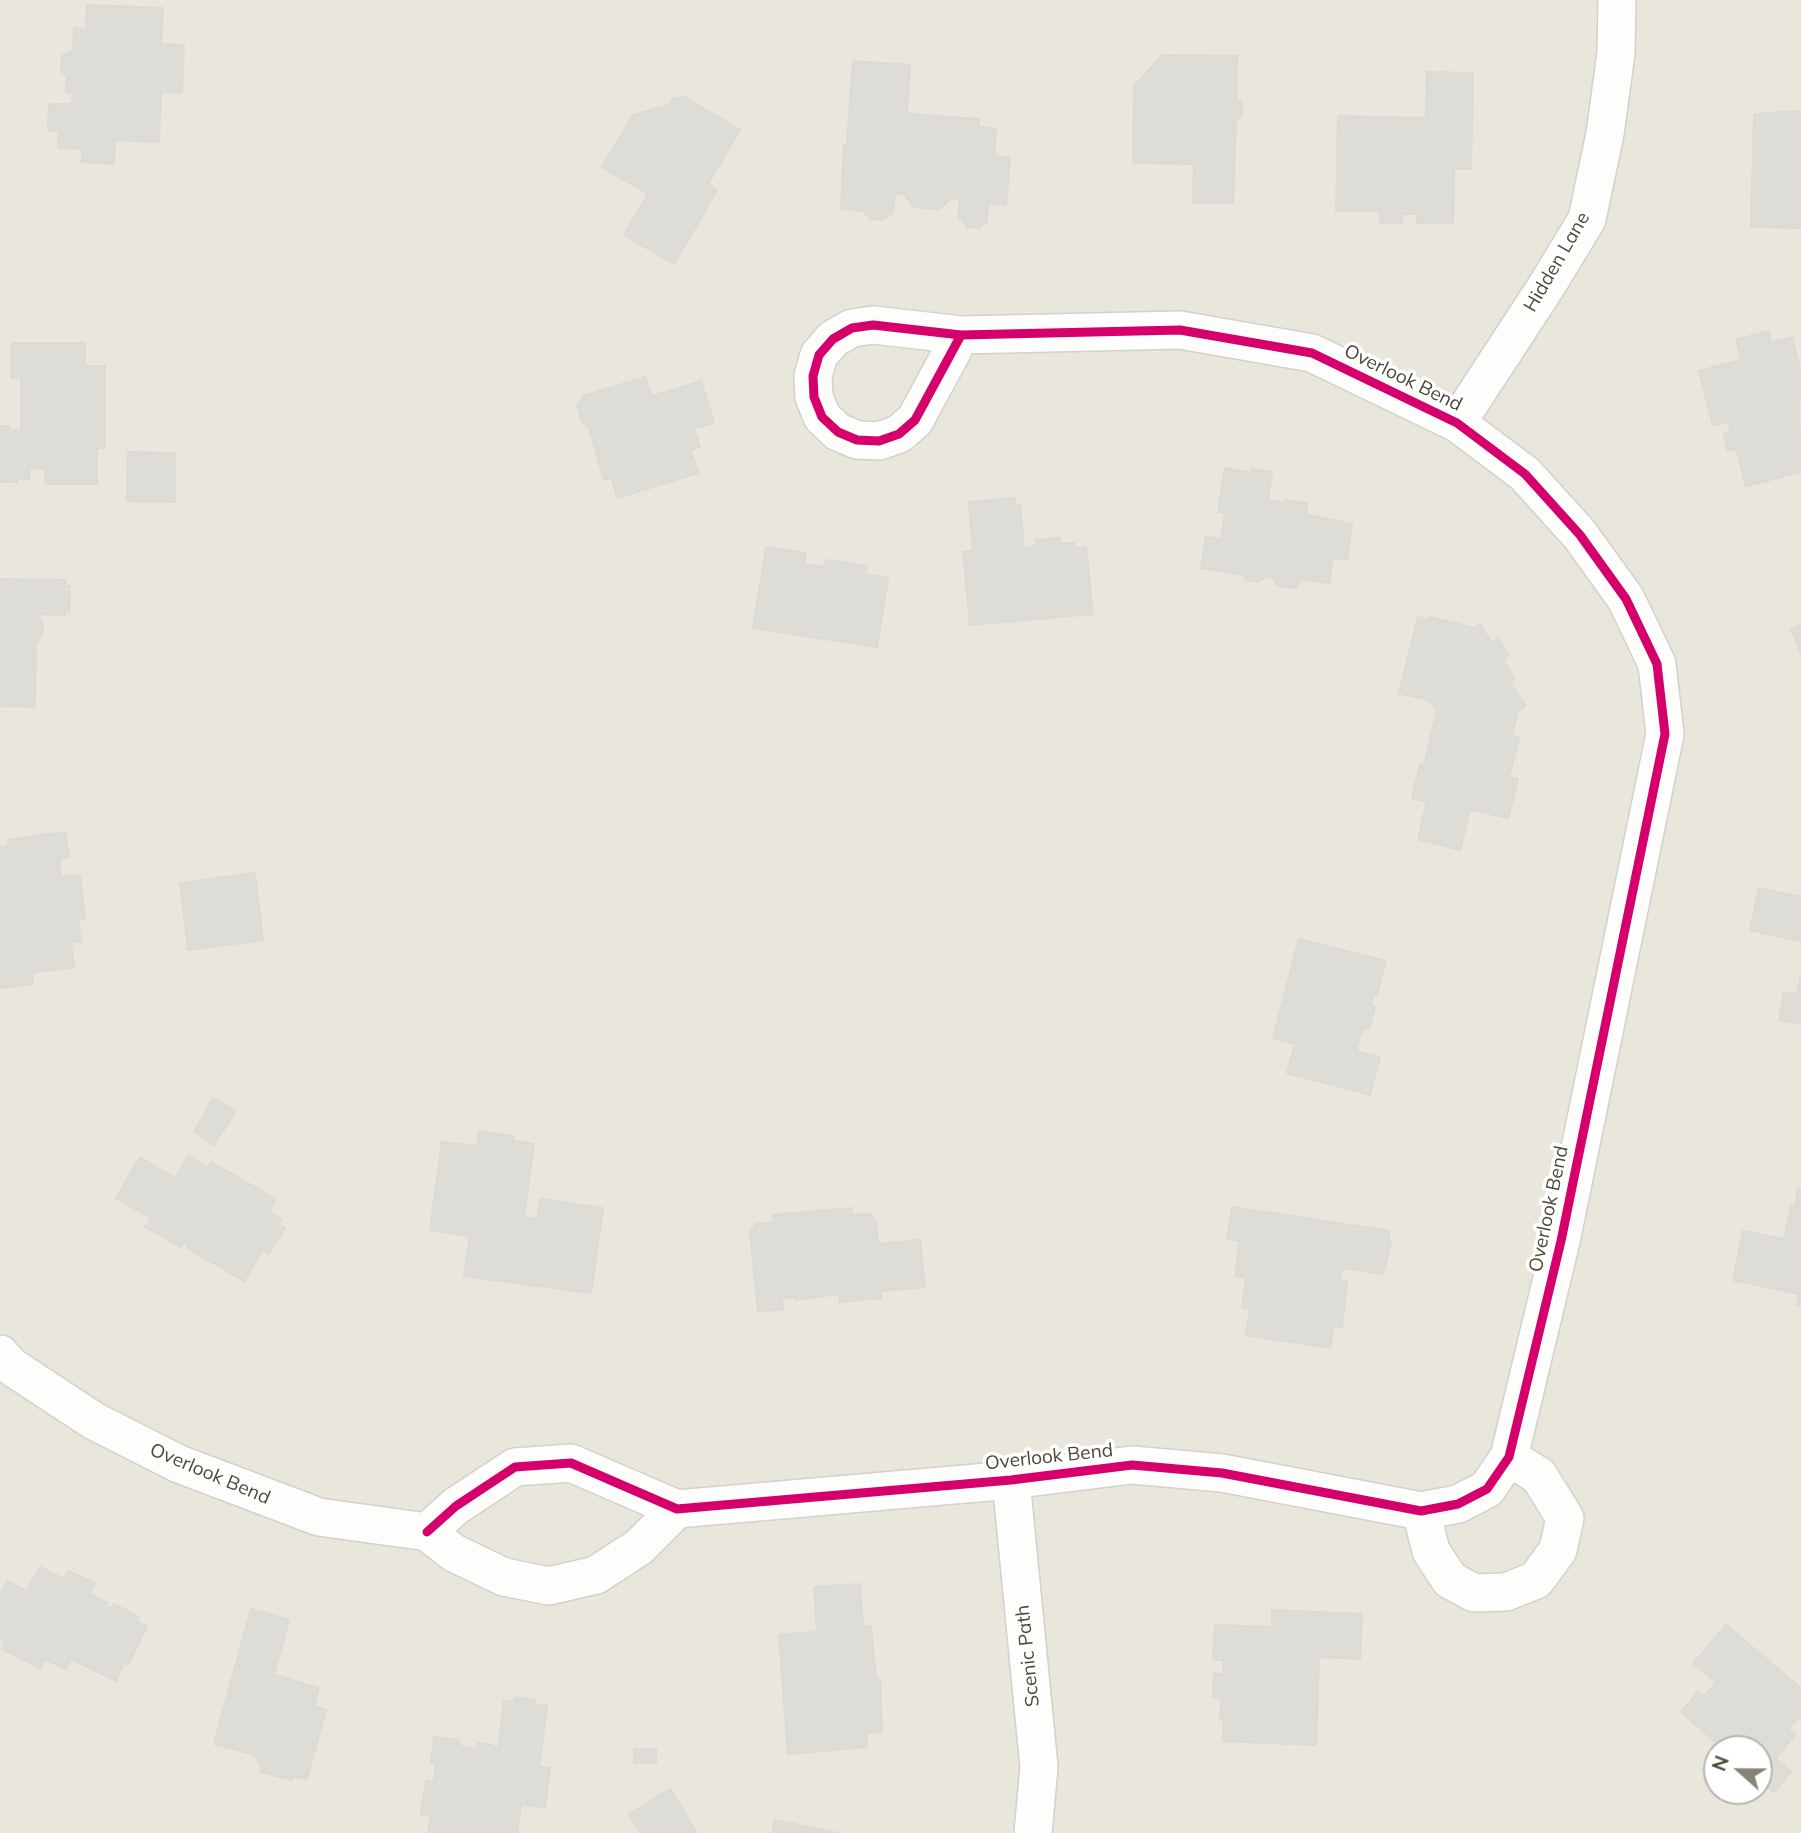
<!DOCTYPE html>
<style>
body{margin:0}
#map{position:relative;width:1801px;height:1833px;overflow:hidden;background:#f4f3ee;font-family:Mulish,sans-serif}
canvas{display:block}
.north{position:absolute;left:1703px;top:1735px;width:70px;height:70px;box-sizing:border-box;background:#fff;border:2px solid #b8b5af;border-radius:50%;rotate:291deg;font-size:19px;font-weight:700;line-height:28px;text-align:center;color:#4d4737}
.north::after{content:'';display:block;margin:auto;width:24px;height:32px;background:#878377;clip-path:polygon(50% 0,100% 100%,50% 72%,0 100%)}
</style>
<div id="map">
<canvas width="1801" height="1833"></canvas>
<div class="north">N</div>
</div>
<script>
const context = document.querySelector('canvas').getContext('2d');
context.lineJoin = 'round';
function paint(path, color) { context.fillStyle = color; context.fill(path, 'evenodd'); }
const shape = rows => new Path2D(rows.map(r => 'M' + r).join(''));
function strokePath(path, color, width, dash) { context.strokeStyle = color; context.lineWidth = width; context.lineCap = dash ? 'butt' : 'round'; context.setLineDash(dash || []); context.stroke(path); }
function write(font, color, halo, rows, align = 'center') {
  context.font = font + ' Mulish,sans-serif'; context.lineWidth = 7; context.setLineDash([]); context.textBaseline = 'middle'; context.strokeStyle = halo; context.fillStyle = color; for (const [text, x, y, turn = 0] of rows) {
    context.save(); context.translate(x, y); context.rotate((+turn || 0) * Math.PI / 180); context.textAlign = isNaN(turn) ? turn : align; if (halo) context.strokeText(text, 0, 0); context.fillText(text, 0, 0); context.restore();
  }
}
const residential = shape([
 [0,0,1801,0,1801,1833,0,1833],
 [1717,1749,1759,1749,1759,1791,1717,1791]
]);
const building = shape([
 [87,5,163,8,161,44,184,45,182,93,161,92,159,142,115,140,114,164,82,162,83,149,58,148,59,131,48,130,49,104,72,104,73,93,66,92,67,76,61,71,62,56,73,50,74,28,86,29,87,5],
 [1163,55,1237,56,1236,98,1242,103,1242,115,1236,120,1233,203,1193,203,1194,164,1133,163,1134,86,1163,55],
 [853,61,910,65,907,114,979,119,979,127,996,129,994,156,1010,158,1006,205,988,204,987,221,980,228,967,227,961,218,958,218,960,199,952,198,939,209,913,207,904,194,895,193,893,213,883,220,870,219,864,211,841,209,844,145,847,145,853,61],
 [1427,72,1473,73,1471,169,1454,169,1453,223,1417,223,1416,214,1402,214,1402,223,1380,223,1380,211,1336,211,1338,116,1426,118,1427,72],
 [685,97,740,130,708,184,717,190,674,264,624,235,648,194,602,167,633,115,670,105,673,99,685,97],
 [1801,111,1801,228,1751,227,1754,114,1801,111],
 [1768,331,1771,343,1792,337,1801,371,1799,409,1801,472,1746,486,1736,449,1728,451,1724,434,1731,432,1728,422,1713,425,1699,371,1741,360,1736,340,1768,331],
 [12,343,85,343,85,366,105,366,105,448,97,448,97,484,45,484,45,469,29,468,29,479,17,479,17,482,0,482,0,426,9,426,10,430,21,430,21,378,11,378,12,343],
 [645,377,652,396,701,381,714,423,694,428,700,447,691,450,698,473,617,498,612,478,604,480,589,427,582,421,577,405,584,396,645,377],
 [128,452,175,453,175,502,127,501,128,452],
 [1225,468,1252,473,1252,469,1272,472,1268,500,1286,503,1286,500,1307,503,1307,517,1309,515,1352,524,1347,560,1333,557,1329,583,1303,579,1294,588,1277,585,1272,578,1266,576,1259,582,1246,580,1243,575,1201,568,1206,537,1221,539,1225,513,1218,512,1225,468],
 [1015,498,1016,505,1020,505,1024,548,1036,546,1036,540,1060,538,1061,543,1074,543,1075,548,1086,547,1093,614,970,625,963,552,973,551,969,502,1015,498],
 [766,547,806,553,804,564,824,567,826,560,867,566,866,575,888,578,877,647,753,628,766,547],
 [0,579,65,580,65,586,70,586,69,612,64,612,65,615,37,614,42,622,43,631,36,645,35,707,0,706,0,579],
 [1418,617,1429,620,1430,617,1474,628,1480,624,1491,643,1498,639,1509,655,1503,661,1515,678,1509,682,1526,706,1518,710,1512,735,1519,738,1509,777,1518,779,1508,818,1470,809,1460,850,1418,839,1427,802,1412,798,1420,764,1424,765,1437,711,1428,700,1399,693,1418,617],
 [1801,625,1801,653,1791,629,1801,625],
 [65,832,69,857,59,859,61,877,80,875,85,919,78,920,81,941,71,942,74,967,32,973,33,984,0,988,0,942,2,942,0,940,0,847,8,846,8,840,65,832],
 [255,873,263,940,188,950,180,883,255,873],
 [1759,888,1801,897,1801,941,1750,930,1759,888],
 [1299,939,1386,961,1377,995,1374,994,1371,1005,1375,1007,1369,1029,1363,1027,1356,1051,1380,1057,1370,1095,1287,1073,1295,1044,1273,1038,1299,939],
 [1801,975,1801,1024,1779,1020,1784,992,1797,995,1801,975],
 [213,1098,236,1111,214,1145,194,1132,213,1098],
 [479,1131,514,1136,513,1141,534,1144,524,1217,537,1219,540,1199,603,1208,591,1293,464,1276,470,1236,430,1230,442,1142,477,1146,479,1131],
 [188,1156,208,1168,211,1162,276,1199,269,1212,281,1219,278,1224,285,1228,269,1254,263,1249,244,1281,187,1248,189,1245,184,1243,181,1247,145,1227,151,1218,116,1198,140,1157,175,1178,188,1156],
 [1798,1188,1801,1189,1801,1306,1797,1305,1799,1294,1733,1280,1743,1231,1784,1239,1791,1206,1795,1207,1798,1188],
 [1232,1207,1390,1231,1388,1241,1391,1242,1383,1274,1342,1268,1340,1281,1347,1282,1342,1327,1334,1326,1330,1348,1246,1335,1250,1309,1242,1307,1246,1278,1235,1276,1240,1241,1227,1239,1232,1207],
 [852,1208,852,1215,869,1214,876,1222,878,1244,920,1240,925,1287,881,1291,881,1298,840,1302,839,1294,795,1300,795,1297,781,1298,783,1309,758,1312,750,1232,756,1224,774,1222,773,1215,852,1208],
 [40,1567,64,1579,68,1571,95,1583,90,1594,107,1603,106,1606,111,1608,114,1604,139,1617,137,1622,147,1626,128,1665,124,1663,116,1681,71,1659,66,1669,45,1659,40,1668,2,1649,6,1641,0,1638,0,1596,7,1581,27,1591,40,1567],
 [860,1584,863,1627,871,1626,874,1660,877,1680,880,1680,882,1732,866,1733,867,1747,788,1754,779,1635,817,1632,814,1587,860,1584],
 [251,1609,289,1620,274,1675,319,1688,314,1706,326,1710,307,1779,293,1776,292,1780,261,1772,261,1768,255,1755,214,1744,251,1609],
 [1272,1610,1362,1614,1360,1659,1319,1657,1316,1745,1223,1741,1224,1719,1220,1718,1221,1698,1213,1697,1214,1674,1223,1674,1224,1660,1213,1660,1215,1625,1272,1627,1272,1610],
 [1726,1625,1801,1688,1801,1721,1798,1718,1788,1729,1795,1735,1775,1758,1791,1772,1774,1792,1759,1779,1759,1749,1724,1749,1681,1712,1698,1692,1704,1697,1716,1682,1693,1664,1726,1625],
 [515,1698,535,1700,534,1704,547,1706,539,1767,550,1768,545,1807,521,1804,517,1833,428,1833,431,1816,421,1814,426,1781,434,1782,436,1763,431,1763,434,1737,459,1740,461,1747,477,1749,478,1743,492,1745,498,1750,504,1700,514,1702,515,1698],
 [634,1749,656,1749,656,1763,634,1763,634,1749],
 [670,1789,697,1833,641,1833,629,1814,670,1789],
 [775,1820,833,1832,838,1833,772,1833,775,1820]
]);
const minor = shape([
 [1457,423,1549,282,1587,219,1605,134,1616,53,1617,0],
 [0,1354,12,1367,94,1421,179,1464,319,1517,427,1532,454,1553,504,1577,549,1586,596,1575,639,1547,677,1509],
 [1011,1480,1039,1767,1033,1833],
 [1421,1511,1431,1551,1450,1580,1474,1593,1506,1592,1536,1580,1558,1550,1565,1518,1539,1476,1509,1457],
 [427,1532,456,1506,515,1467,571,1463,677,1509,1011,1480,1132,1465,1222,1473,1421,1511,1458,1504,1487,1489,1509,1457,1561,1241,1665,734,1657,664,1626,599,1580,535,1525,474,1457,423,1312,353,1180,330,961,335,873,325,852,328,833,339,819,355,813,376,814,397,822,417,838,432,857,440,879,441,899,434,915,420,961,335]
]);
const cycleway = shape([
 [427,1532,456,1506,515,1467,571,1463,677,1509,1011,1480,1132,1465,1222,1473,1421,1511,1458,1504,1487,1489,1509,1457,1561,1241,1665,734,1657,664,1626,599,1580,535,1525,474,1457,423,1312,353,1180,330,961,335,873,325,852,328,833,339,819,355,813,376,814,397,822,417,838,432,857,440,879,441,899,434,915,420,961,335]
]);
const streetNames = [
 ["Hidden Lane",1557,262,-60],
 ["Overlook Bend",1403,378,26],
 ["Overlook Bend",1549,1209,-78],
 ["Overlook Bend",1049,1457,-6],
 ["Overlook Bend",210,1474,23],
 ["Scenic Path",1028,1656,-96]
];
paint(residential, '#e9e6db');
paint(building, '#dedcd6');
strokePath(building, '#dddad3', 2);
strokePath(minor, '#d2d1cb', 40);
strokePath(minor, '#fdfdfc', 37);
strokePath(cycleway, '#d6006c', 9);
write('19px', '#4d4737', '#fff', streetNames);
</script>
